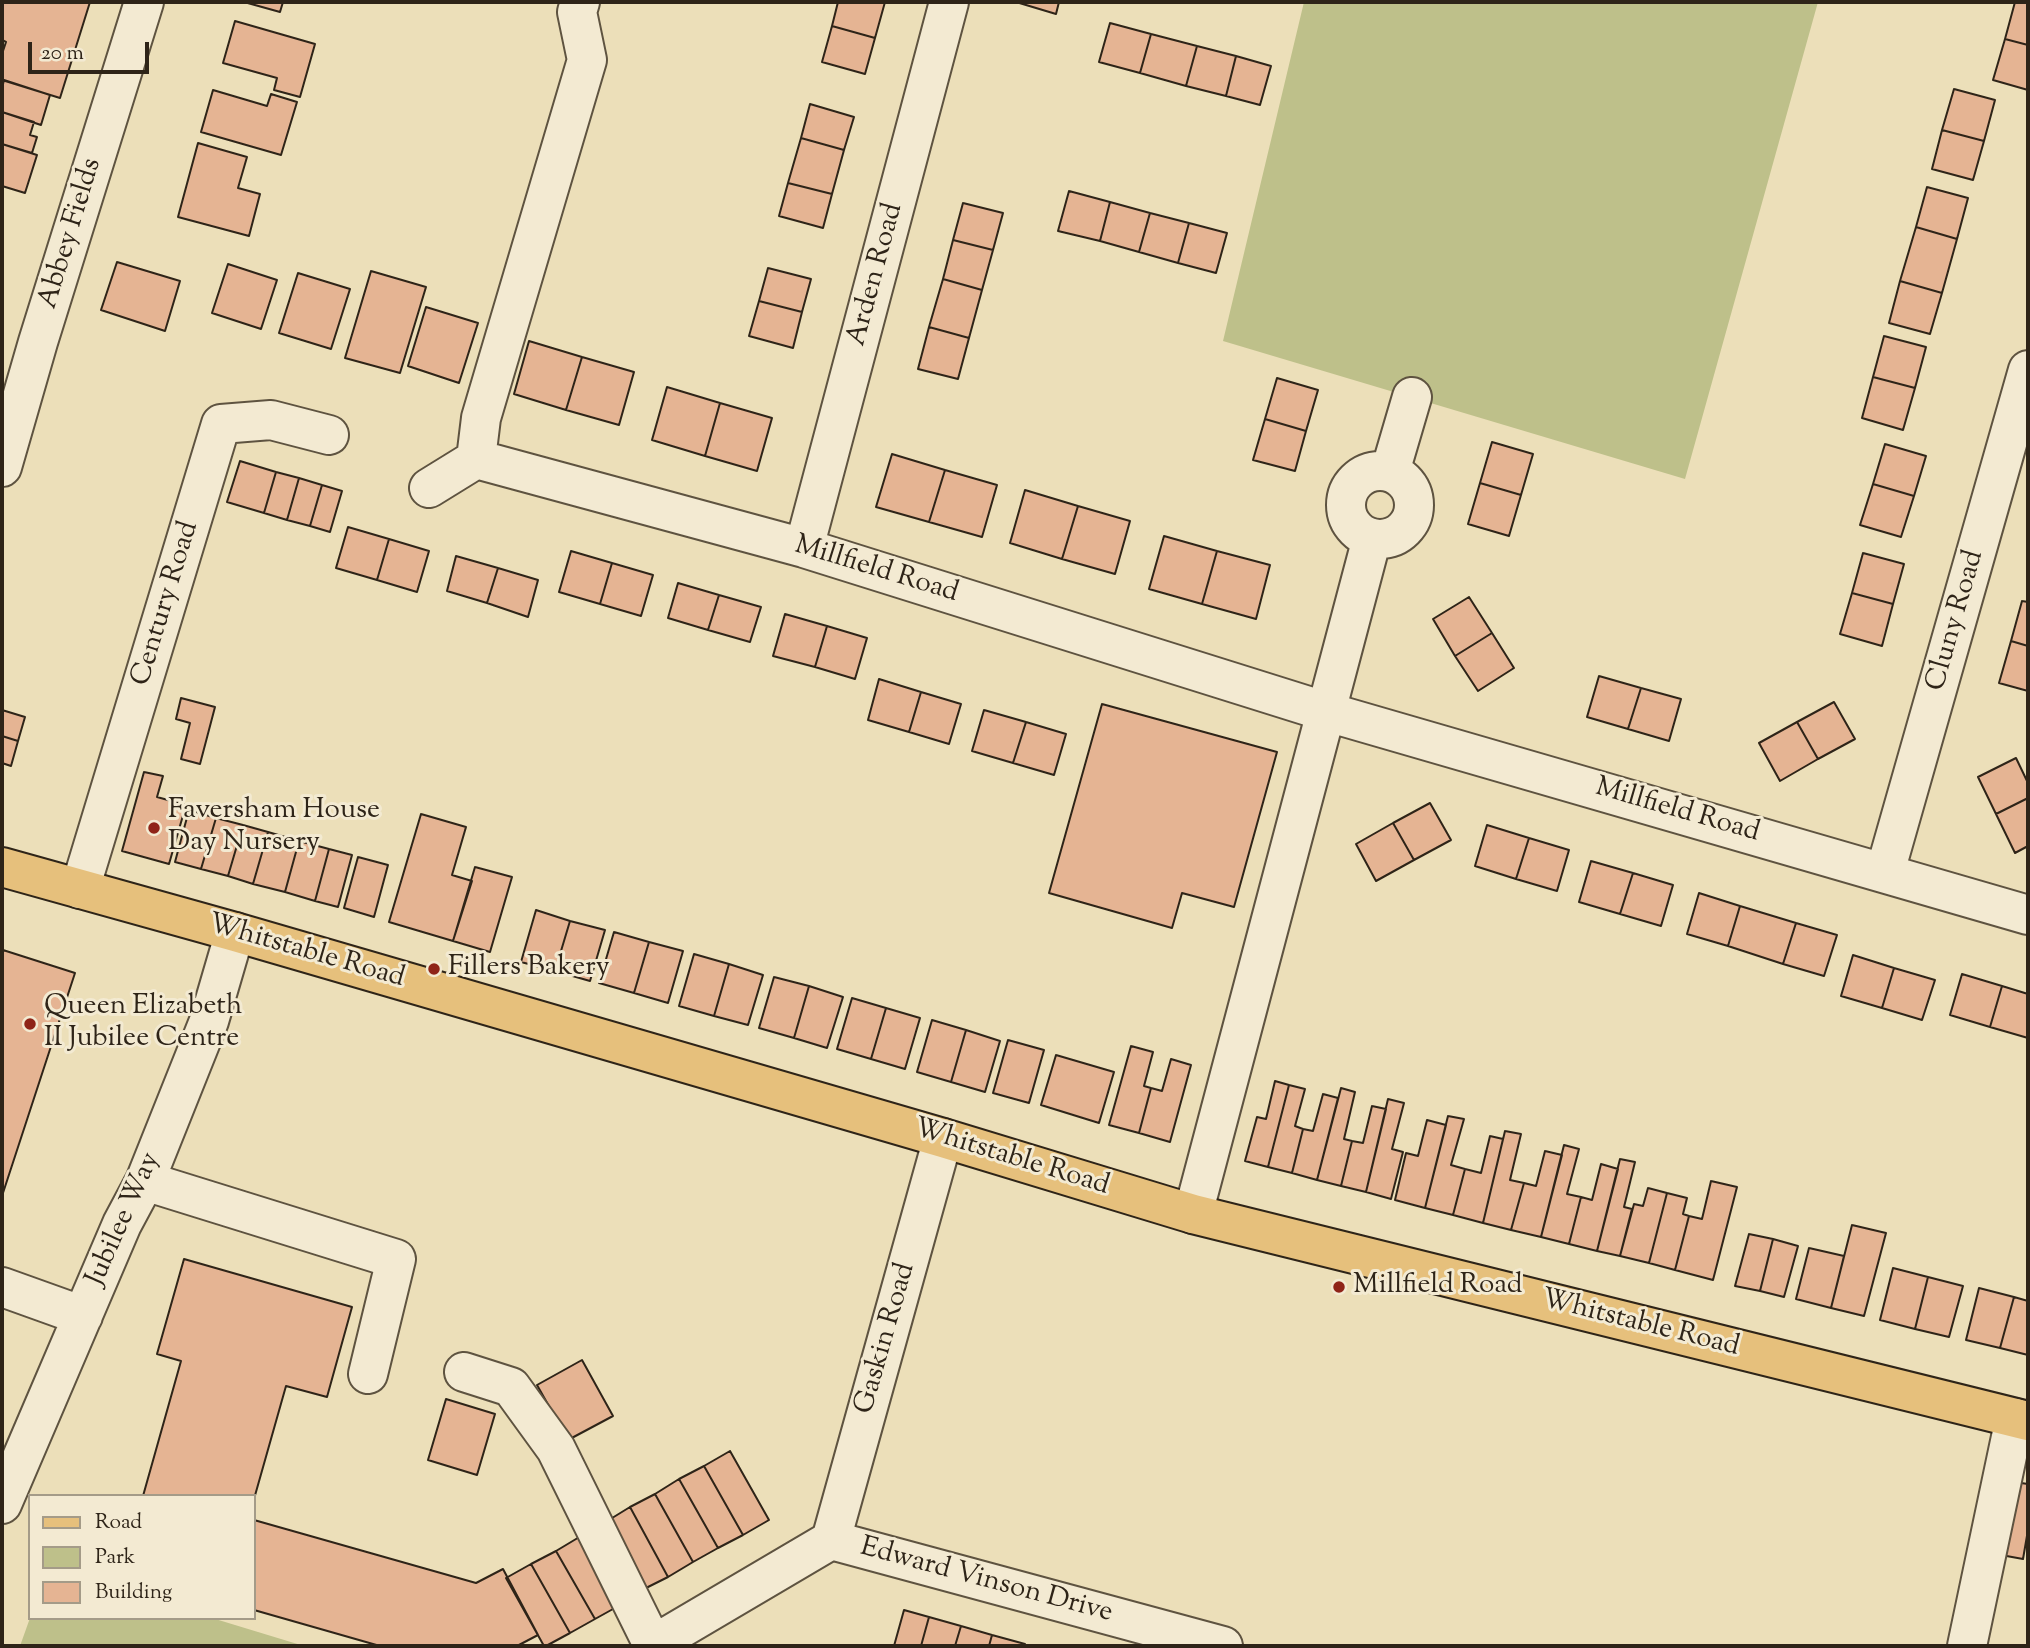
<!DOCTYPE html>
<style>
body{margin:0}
#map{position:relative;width:2030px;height:1648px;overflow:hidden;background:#ecdfb9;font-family:"Sorts Mill Goudy",serif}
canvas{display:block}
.frame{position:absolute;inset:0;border:4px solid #2e2418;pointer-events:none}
.legend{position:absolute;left:28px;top:1494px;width:228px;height:126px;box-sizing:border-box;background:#f3ead2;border:2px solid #a49b88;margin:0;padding:9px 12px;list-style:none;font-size:21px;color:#2e2418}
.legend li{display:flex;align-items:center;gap:14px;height:35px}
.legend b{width:35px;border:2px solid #a49b88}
.scale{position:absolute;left:28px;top:42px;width:121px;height:32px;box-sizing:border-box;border:4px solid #2e2418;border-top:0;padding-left:9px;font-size:21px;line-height:24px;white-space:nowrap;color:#2e2418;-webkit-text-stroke:5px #f3ead2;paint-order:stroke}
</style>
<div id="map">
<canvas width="2030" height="1648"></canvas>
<div class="frame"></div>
<ul class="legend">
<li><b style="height:9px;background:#e6c07c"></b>Road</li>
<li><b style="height:19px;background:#bec08a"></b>Park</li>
<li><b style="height:19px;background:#e5b493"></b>Building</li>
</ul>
<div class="scale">20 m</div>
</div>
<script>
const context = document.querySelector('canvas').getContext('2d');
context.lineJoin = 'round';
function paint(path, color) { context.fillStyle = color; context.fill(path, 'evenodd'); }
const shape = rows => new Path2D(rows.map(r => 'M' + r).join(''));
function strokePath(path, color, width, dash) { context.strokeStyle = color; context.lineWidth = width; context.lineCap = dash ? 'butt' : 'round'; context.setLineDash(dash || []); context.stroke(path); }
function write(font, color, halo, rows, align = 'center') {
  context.font = font + ' "Sorts Mill Goudy",serif'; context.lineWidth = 6; context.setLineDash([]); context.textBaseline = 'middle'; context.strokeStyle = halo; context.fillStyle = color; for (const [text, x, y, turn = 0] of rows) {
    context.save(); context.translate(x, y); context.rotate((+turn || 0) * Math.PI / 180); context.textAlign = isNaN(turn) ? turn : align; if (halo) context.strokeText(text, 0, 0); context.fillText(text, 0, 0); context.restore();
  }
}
const green = shape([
 [1304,2,1818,2,1685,479,1223,341],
 [30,1618,212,1618,304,1646,20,1646]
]);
const building = shape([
 [2,2,90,2,60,98,2,80,2,54,6,42,2,40,2,2],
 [244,2,283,2,280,12,244,2],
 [838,2,885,2,875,38,832,26,838,2],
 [1016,2,1059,2,1056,14,1016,2],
 [2015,2,2028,2,2028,45,2005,39,2015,2],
 [235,21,315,44,300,97,274,90,277,78,223,63,235,21],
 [1110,23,1151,34,1140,73,1099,62,1110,23],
 [832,26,875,38,865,74,822,62,832,26],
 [1151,34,1197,46,1186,86,1140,73,1151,34],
 [2005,39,2028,45,2028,90,1993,80,2005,39],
 [1197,46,1236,56,1226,96,1186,86,1197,46],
 [1236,56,1271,66,1260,105,1226,96,1236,56],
 [4,80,50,95,41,125,2,112,2,88,4,80],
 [1954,89,1995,100,1984,141,1942,130,1954,89],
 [213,90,267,106,271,94,297,102,281,155,201,132,213,90],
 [810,104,854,117,844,150,801,138,810,104],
 [2,112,34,122,30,135,37,137,32,153,2,144,2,112],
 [1942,130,1984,141,1973,180,1932,169,1942,130],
 [801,138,844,150,832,194,788,183,801,138],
 [198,143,247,157,238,188,260,194,249,236,178,217,198,143],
 [2,144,37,155,25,193,2,186,2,144],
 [788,183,832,194,823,228,779,216,788,183],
 [1927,187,1968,198,1957,239,1916,227,1927,187],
 [1069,191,1110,202,1100,241,1058,231,1069,191],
 [1110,202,1150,213,1139,252,1100,241,1110,202],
 [963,203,1003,213,993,250,953,240,963,203],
 [1150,213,1189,223,1178,263,1139,252,1150,213],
 [1189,223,1227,233,1216,273,1178,263,1189,223],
 [1916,227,1957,239,1942,293,1900,281,1916,227],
 [953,240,993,250,982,290,943,279,953,240],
 [117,262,180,281,165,331,101,310,117,262],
 [228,264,277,280,261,329,212,313,228,264],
 [768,268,811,279,802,312,759,301,768,268],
 [371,271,426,287,400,373,345,358,371,271],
 [298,273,350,289,331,349,279,333,298,273],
 [943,279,982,290,969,338,929,327,943,279],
 [1900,281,1942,293,1930,334,1889,323,1900,281],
 [759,301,802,312,793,348,749,336,759,301],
 [426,307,478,323,459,383,408,366,426,307],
 [929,327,969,338,958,379,918,369,929,327],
 [1884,336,1926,347,1915,388,1873,377,1884,336],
 [529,341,582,357,566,410,514,394,529,341],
 [582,357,634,372,619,425,566,410,582,357],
 [1873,377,1915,388,1903,430,1862,418,1873,377],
 [1277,378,1318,390,1306,431,1265,419,1277,378],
 [667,387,720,403,705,456,652,440,667,387],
 [720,403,772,418,757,471,705,456,720,403],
 [1265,419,1306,431,1295,471,1253,460,1265,419],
 [1492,442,1533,454,1521,495,1480,483,1492,442],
 [1885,444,1926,456,1914,496,1873,484,1885,444],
 [892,454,945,470,929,522,876,507,892,454],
 [240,461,276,472,264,513,227,502,240,461],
 [945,470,997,485,982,537,929,522,945,470],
 [276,472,299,478,287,520,264,513,276,472],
 [299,478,322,485,310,526,287,520,299,478],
 [1480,483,1521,495,1509,536,1468,524,1480,483],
 [1873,484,1914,496,1901,537,1860,525,1873,484],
 [322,485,342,491,330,532,310,526,322,485],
 [1025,490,1078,506,1062,559,1010,543,1025,490],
 [1078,506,1130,521,1115,574,1062,559,1078,506],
 [348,527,389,539,377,580,336,568,348,527],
 [1164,536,1217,551,1202,604,1149,589,1164,536],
 [389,539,429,551,417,592,377,580,389,539],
 [571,551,612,563,600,604,559,592,571,551],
 [1217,551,1270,565,1256,619,1202,604,1217,551],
 [1863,553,1904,564,1893,604,1852,593,1863,553],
 [456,556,498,568,487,603,447,591,456,556],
 [612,563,653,575,641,616,600,604,612,563],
 [498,568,538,580,528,617,487,603,498,568],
 [678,583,719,595,708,630,668,618,678,583],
 [1852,593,1893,604,1882,646,1840,634,1852,593],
 [719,595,761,607,750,642,708,630,719,595],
 [1469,597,1492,633,1455,656,1433,619,1469,597],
 [2022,601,2028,602,2028,646,2011,641,2022,601],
 [785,614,827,626,815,667,773,656,785,614],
 [827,626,867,638,855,679,815,667,827,626],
 [1492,633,1514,668,1478,691,1455,656,1492,633],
 [2011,641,2028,646,2028,691,1999,683,2011,641],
 [1599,676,1641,688,1628,729,1587,717,1599,676],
 [879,679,921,692,909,732,868,720,879,679],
 [1641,688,1681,699,1669,741,1628,729,1641,688],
 [921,692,961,704,949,744,909,732,921,692],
 [181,698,215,707,200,764,181,759,190,723,176,719,181,698],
 [1834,702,1855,739,1818,759,1797,722,1834,702],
 [1102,704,1277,752,1234,907,1182,893,1172,928,1049,893,1102,704],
 [2,710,25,717,18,741,2,736,2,710],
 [984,710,1026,722,1013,763,972,751,984,710],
 [1026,722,1066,734,1054,775,1013,763,1026,722],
 [1797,722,1818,759,1780,781,1759,743,1797,722],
 [2,736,18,741,11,766,2,763,2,736],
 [2016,758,2028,783,2028,798,1996,814,1978,777,2016,758],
 [144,772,163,776,157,797,186,805,169,864,122,851,144,772],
 [2028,798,2028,846,2015,853,1996,814,2028,798],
 [1430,803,1451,840,1414,860,1393,823,1430,803],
 [189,810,216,818,201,869,175,862,189,810],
 [421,814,466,827,452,875,472,881,453,941,389,922,421,814],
 [216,818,243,825,228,876,201,869,216,818],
 [1393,823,1414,860,1376,881,1356,844,1393,823],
 [243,825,268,832,253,884,228,876,243,825],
 [1487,825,1529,838,1516,879,1475,866,1487,825],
 [268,832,299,841,285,892,253,884,268,832],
 [1529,838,1569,850,1557,891,1516,879,1529,838],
 [299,841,329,849,315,901,285,892,299,841],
 [329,849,352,855,338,907,315,901,329,849],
 [358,857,388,865,374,917,344,908,358,857],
 [1591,861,1633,873,1620,914,1579,902,1591,861],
 [475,867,512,877,490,952,453,941,475,867],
 [1633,873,1673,885,1661,926,1620,914,1633,873],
 [1699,893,1740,906,1728,946,1687,934,1699,893],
 [1740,906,1796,923,1783,964,1728,946,1740,906],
 [536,910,570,921,555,971,521,962,536,910],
 [570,921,605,930,590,981,555,971,570,921],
 [1796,923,1837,935,1824,976,1783,964,1796,923],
 [614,932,649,942,634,993,599,983,614,932],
 [649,942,683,951,668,1003,634,993,649,942],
 [3,950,75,973,2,1196,2,953,3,950],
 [694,954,729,964,714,1016,679,1006,694,954],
 [1853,955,1894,968,1882,1008,1841,996,1853,955],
 [729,964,763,975,748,1025,714,1016,729,964],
 [1894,968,1935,980,1922,1020,1882,1008,1894,968],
 [1962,974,2002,986,1990,1027,1950,1015,1962,974],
 [774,977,809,986,794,1038,759,1028,774,977],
 [809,986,843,997,827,1048,794,1038,809,986],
 [2002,986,2028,994,2028,1038,1990,1027,2002,986],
 [852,998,886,1008,871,1059,837,1049,852,998],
 [886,1008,920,1018,905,1069,871,1059,886,1008],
 [932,1020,966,1030,951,1082,917,1072,932,1020],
 [966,1030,1000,1041,985,1092,951,1082,966,1030],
 [1008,1040,1044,1050,1029,1103,993,1093,1008,1040],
 [1131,1046,1153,1052,1144,1086,1151,1088,1139,1133,1109,1125,1131,1046],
 [1056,1055,1114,1072,1099,1123,1041,1105,1056,1055],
 [1171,1059,1191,1065,1170,1142,1139,1133,1151,1088,1162,1091,1171,1059],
 [1275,1081,1289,1085,1268,1167,1245,1161,1257,1117,1266,1119,1275,1081],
 [1289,1085,1305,1089,1295,1126,1303,1129,1292,1173,1268,1167,1289,1085],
 [1341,1088,1355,1092,1344,1139,1352,1141,1341,1186,1317,1180,1341,1088],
 [1323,1094,1338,1098,1317,1180,1292,1173,1303,1129,1313,1131,1323,1094],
 [1388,1099,1404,1103,1392,1149,1403,1152,1391,1199,1366,1192,1388,1099],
 [1372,1106,1386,1109,1366,1192,1341,1186,1352,1141,1363,1143,1372,1106],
 [1448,1116,1464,1119,1451,1165,1465,1169,1453,1215,1425,1208,1448,1116],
 [1427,1120,1446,1125,1425,1208,1395,1200,1406,1153,1418,1156,1427,1120],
 [1505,1131,1521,1134,1510,1180,1524,1183,1511,1230,1483,1223,1505,1131],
 [1490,1136,1503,1139,1483,1223,1453,1215,1465,1169,1481,1173,1490,1136],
 [1564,1145,1579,1149,1567,1194,1581,1197,1569,1244,1541,1237,1564,1145],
 [1545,1151,1562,1155,1541,1237,1511,1230,1524,1183,1536,1186,1545,1151],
 [1620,1159,1635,1162,1624,1207,1632,1209,1620,1256,1597,1251,1620,1159],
 [1601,1164,1618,1169,1597,1251,1569,1244,1581,1197,1592,1200,1601,1164],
 [1711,1181,1737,1187,1713,1280,1675,1270,1689,1216,1702,1219,1711,1181],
 [1648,1188,1667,1193,1649,1263,1620,1256,1634,1204,1643,1206,1648,1188],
 [1667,1193,1687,1198,1683,1214,1689,1216,1675,1270,1649,1263,1667,1193],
 [1852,1225,1886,1233,1864,1316,1831,1308,1852,1225],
 [1749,1234,1773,1239,1760,1291,1735,1286,1749,1234],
 [1773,1239,1798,1246,1784,1297,1760,1291,1773,1239],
 [1809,1248,1844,1256,1831,1308,1796,1299,1809,1248],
 [184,1259,352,1307,327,1397,286,1386,254,1499,254,1496,143,1496,181,1361,157,1354,184,1259],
 [1893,1268,1928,1277,1915,1329,1880,1320,1893,1268],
 [1928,1277,1963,1286,1949,1337,1915,1329,1928,1277],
 [1979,1288,2014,1297,2000,1348,1966,1340,1979,1288],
 [2014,1297,2028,1301,2028,1355,2000,1348,2014,1297],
 [582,1360,613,1416,568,1440,537,1385,582,1360],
 [446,1399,495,1414,477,1475,428,1460,446,1399],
 [730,1451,769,1520,743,1535,704,1466,730,1451],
 [704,1466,743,1535,718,1548,679,1479,704,1466],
 [679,1479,718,1548,693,1562,655,1494,679,1479],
 [2014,1482,2028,1484,2028,1530,2023,1559,2001,1555,2014,1482],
 [655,1494,693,1562,668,1577,630,1507,655,1494],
 [630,1507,668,1577,642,1590,604,1523,630,1507],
 [254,1520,476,1583,503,1569,538,1635,517,1646,380,1646,254,1610,254,1520],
 [581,1536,622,1604,595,1619,556,1551,581,1536],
 [556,1551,595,1619,570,1633,531,1564,556,1551],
 [531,1564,570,1633,546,1646,544,1646,506,1578,531,1564],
 [904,1610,929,1617,921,1646,894,1646,904,1610],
 [929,1617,961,1626,955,1646,921,1646,929,1617],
 [961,1626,992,1635,989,1646,955,1646,961,1626],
 [992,1635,1025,1644,1024,1646,989,1646,992,1635]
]);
const minor = shape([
 [476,459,481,418,587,60,577,12,580,2],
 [2,467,38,342,144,2],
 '1346 505a34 34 0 1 1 68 0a34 34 0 1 1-68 0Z',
 [1390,472,1412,397],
 [429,488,476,459,804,548,1324,711,2028,915],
 [804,548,949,2],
 [1885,872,2028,370],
 [80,889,221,424,271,420,329,435],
 [145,1181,396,1259,368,1374],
 [1193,1214,1372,538],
 [2,1287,83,1316],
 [464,1372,511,1387,556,1449,653,1645],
 [2,1504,122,1224,145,1181,209,1021,235,932],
 [831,1540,943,1138],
 [831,1540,1223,1646],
 [651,1646,831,1540],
 [1967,1646,2015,1418]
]);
const major = shape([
 [2,867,235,932,943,1138,1193,1214,2028,1421]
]);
const markers = [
 [154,828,7,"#8f2418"],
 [434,969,7,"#8f2418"],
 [30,1024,7,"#8f2418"],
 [1339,1287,7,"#8f2418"]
];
const streetNames = [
 ["Abbey Fields",72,234,-73],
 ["Arden Road",877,275,-75],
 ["Millfield Road",876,571,17],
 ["Century Road",167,604,-73],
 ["Cluny Road",1957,621,-74],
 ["Millfield Road",1677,812,16],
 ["Whitstable Road",306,953,16],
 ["Whitstable Road",1011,1159,17],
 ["Jubilee Way",125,1220,-66],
 ["Whitstable Road",1640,1325,14],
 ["Gaskin Road",887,1339,-74],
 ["Edward Vinson Drive",986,1582,15]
];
const poiNames = [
 ["Faversham House",168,812],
 ["Day Nursery",168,844],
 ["Fillers Bakery",448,969],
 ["Queen Elizabeth",44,1008],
 ["II Jubilee Centre",44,1040],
 ["Millfield Road",1353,1287]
];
paint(green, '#bec08a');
paint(building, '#e5b493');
strokePath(building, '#2e2418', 2);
strokePath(minor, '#5e5340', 42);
strokePath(major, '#2e2418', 42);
strokePath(minor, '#f3ead2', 38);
strokePath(major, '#e6c07c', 38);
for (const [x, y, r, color] of markers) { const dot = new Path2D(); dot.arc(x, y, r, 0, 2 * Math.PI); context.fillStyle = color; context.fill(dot); strokePath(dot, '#f3ead2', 2.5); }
write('28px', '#2e2418', '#f3ead2', streetNames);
write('28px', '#2e2418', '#f3ead2', poiNames, 'left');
</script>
